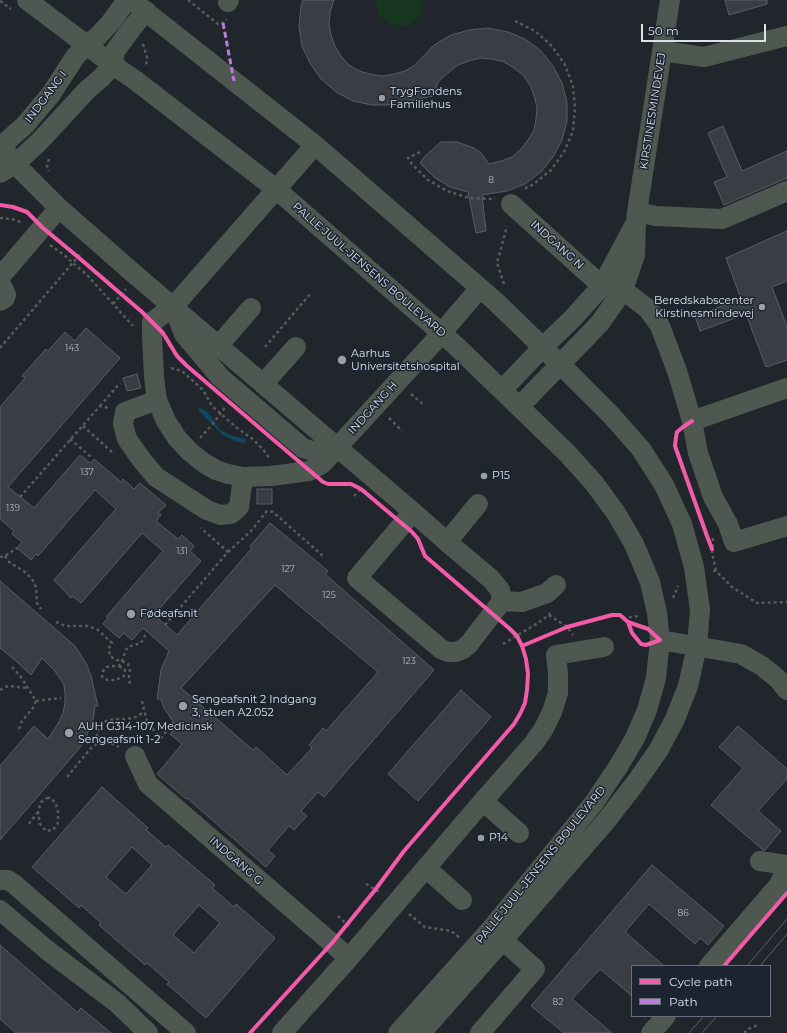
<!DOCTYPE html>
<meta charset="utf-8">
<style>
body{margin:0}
#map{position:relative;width:787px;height:1033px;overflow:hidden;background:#21252c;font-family:Montserrat,sans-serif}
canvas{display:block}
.legend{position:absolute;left:631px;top:965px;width:140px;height:52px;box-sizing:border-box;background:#1c2431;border:1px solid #69707b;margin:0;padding:5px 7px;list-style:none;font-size:12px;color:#dce1ea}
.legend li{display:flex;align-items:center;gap:8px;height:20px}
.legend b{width:20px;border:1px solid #69707b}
.scale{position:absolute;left:641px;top:24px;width:125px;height:18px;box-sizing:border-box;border:2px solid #dce1ea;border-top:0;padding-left:5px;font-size:12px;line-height:14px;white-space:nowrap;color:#dce1ea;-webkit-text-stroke:3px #1c2431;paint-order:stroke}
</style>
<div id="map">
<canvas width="787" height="1033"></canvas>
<ul class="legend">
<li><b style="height:5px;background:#f35aa7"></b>Cycle path</li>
<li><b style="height:5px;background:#bd7bd9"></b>Path</li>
</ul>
<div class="scale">50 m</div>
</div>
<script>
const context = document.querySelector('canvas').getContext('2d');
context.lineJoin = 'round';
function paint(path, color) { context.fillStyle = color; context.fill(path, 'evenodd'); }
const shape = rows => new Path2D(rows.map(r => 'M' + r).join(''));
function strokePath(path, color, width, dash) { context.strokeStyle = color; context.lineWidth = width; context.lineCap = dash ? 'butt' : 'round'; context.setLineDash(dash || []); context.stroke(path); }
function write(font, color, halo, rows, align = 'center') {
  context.font = font + ' Montserrat,sans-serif'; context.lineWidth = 3; context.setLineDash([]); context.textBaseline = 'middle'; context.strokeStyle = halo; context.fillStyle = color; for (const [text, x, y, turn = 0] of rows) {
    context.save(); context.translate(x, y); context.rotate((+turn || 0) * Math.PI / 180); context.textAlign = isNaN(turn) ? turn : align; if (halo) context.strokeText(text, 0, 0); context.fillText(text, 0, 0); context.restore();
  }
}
const green = shape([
 [376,0,423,0,423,5,421,12,417,19,411,23,405,26,397,26,390,24,384,20,379,15,377,8]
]);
const water = shape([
 [201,408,206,411,210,415,220,430,230,435,246,439,246,441,244,443,235,441,223,435,199,411,198,409]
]);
const building = shape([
 [303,0,334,0,330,12,329,24,331,35,335,46,341,56,349,65,359,71,370,74,382,76,394,74,405,71,415,65,434,45,451,35,469,30,488,28,508,32,525,39,541,51,553,66,562,83,567,102,567,121,562,140,553,157,541,172,525,184,507,191,482,195,486,231,476,233,468,192,450,187,434,177,420,163,425,156,441,142,457,142,474,148,481,153,489,164,501,161,512,157,521,149,528,140,534,130,536,119,537,107,534,95,530,85,523,75,514,68,504,62,492,59,480,58,469,61,458,65,449,72,438,82,433,96,391,105,372,105,353,101,336,92,321,79,310,63,302,46,299,26,301,7,303,0],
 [725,0,767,0,767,4,729,15,725,0],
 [723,126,742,171,787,151,787,178,724,205,714,182,727,177,708,133,723,126],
 [787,231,787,281,772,287,787,327,787,360,766,367,746,314,700,331,695,316,741,299,726,258,787,231],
 [86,328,120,358,8,487,34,508,80,455,90,463,94,459,121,482,123,479,134,489,140,483,166,505,158,513,161,515,156,521,178,539,182,535,194,546,190,551,201,561,154,615,177,635,252,548,250,546,270,523,328,571,325,574,434,670,324,797,318,792,301,811,307,816,294,830,289,826,268,850,275,856,266,867,187,798,186,799,157,774,182,744,170,734,177,727,164,708,161,699,157,699,161,670,169,651,143,628,132,640,124,633,119,638,103,624,108,618,106,617,163,551,142,533,81,603,72,596,71,598,54,580,116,509,95,490,38,556,36,554,31,560,17,548,22,542,12,534,14,531,0,519,0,407,25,378,22,376,46,349,48,351,65,332,75,341,86,328],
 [275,585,378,672,326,731,323,728,309,745,312,748,287,775,256,747,253,750,181,688,275,585],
 [137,374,141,388,127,391,123,378,137,374],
 [257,489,272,489,272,504,257,504,257,489],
 [0,581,75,646,87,665,91,676,98,706,95,706,93,720,85,740,78,750,0,840,0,766,34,726,48,739,59,722,63,713,65,703,65,693,64,685,59,677,54,670,42,658,31,675,16,661,0,648,0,581],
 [461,690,491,717,418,801,388,774,461,690],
 [738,726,787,769,787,779,758,811,781,831,765,850,763,850,711,805,743,768,719,747,738,726],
 [102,787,148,828,146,830,166,847,168,845,215,885,212,888,234,907,236,904,275,938,206,1018,167,984,169,982,147,963,145,965,99,925,101,923,81,905,79,908,32,867,102,787],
 [132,847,152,865,126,894,106,877,132,847],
 [199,905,220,923,194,953,173,935,199,905],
 [652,865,724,926,708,945,700,938,695,944,649,904,625,932,664,966,632,966,632,996,600,969,572,999,612,1033,564,1033,531,1006,652,865],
 [0,945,77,1012,81,1008,111,1033,16,1033,0,1019,0,945]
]);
const path = shape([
 [188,0,218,24,223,23,227,19],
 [0,1,11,9],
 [515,21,535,31,552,46,565,65,573,86,575,108,573,131,564,152,551,170,534,184,522,190],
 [143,44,147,57,146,66],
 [420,152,408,158,412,164,428,180,447,191,469,198,491,199,495,198],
 [49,159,47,166,49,171],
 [0,218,12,219,23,223],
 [50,245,64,255,87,275,133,326],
 [504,284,497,263,507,226],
 [113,304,126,289],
 [265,347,311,293],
 [0,348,82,252],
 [171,368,182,371,193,381,203,390,212,406,237,428,254,440,267,454,269,459],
 [411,394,424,405],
 [100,406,120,383],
 [389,418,402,431],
 [83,426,112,452],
 [200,438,212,425,226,406],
 [70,439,91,457],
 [354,496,361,489],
 [20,497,100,406,109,408],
 [713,538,712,553,716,571],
 [228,552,251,531,267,511,273,512,323,556],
 [5,556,9,562,25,572,32,579,36,587,37,603,41,609],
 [0,557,5,556,17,548],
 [713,571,716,571,732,587,757,603,787,602],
 [673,598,678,586],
 [549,615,567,627,573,635],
 [623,618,639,616],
 [56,622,65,626,88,626,98,630,112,643,109,648,110,656,116,660,122,661,128,664,130,670,129,676,130,686],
 [165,625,228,552,201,528],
 [503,644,538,623,549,615,551,611],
 [119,666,125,670,124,676,116,680,107,680,102,677,103,671,107,667,113,666,119,666,122,661,125,652,128,647,141,643,147,632],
 [12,667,21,677,36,701,33,708,22,721,18,732],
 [0,690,5,687,9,686,28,688],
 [36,701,61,698],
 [142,701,143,706,147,721,155,732,161,738,174,722],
 [98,743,97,739,97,732,100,726,106,721,115,719,126,719,134,718,144,712],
 [67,777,91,748,98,743,104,742,113,744,119,747],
 [47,798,51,798,56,804,58,812,58,823,53,830,46,831,40,824,38,812,41,802,47,798],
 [29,824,37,813],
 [366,884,381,893],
 [409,914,425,927,451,931,460,938],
 [338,916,351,928],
 [744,1033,748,1029,758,1025]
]);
const minor = shape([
 [27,0,113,65,135,80,276,189,455,345,567,453,594,483,616,513,634,544,650,582,657,613,660,640,656,678,647,710,635,738,618,767,593,804,491,929,398,1033],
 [131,0,315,145,495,301,561,365,611,415,641,449,664,485,682,524,694,567,700,610,697,646,688,686,675,719,658,751,634,785,606,821,503,940,421,1033],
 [228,2,229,0],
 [662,51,704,57,787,36],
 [315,145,173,307,152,322,152,336,154,377,157,400,166,421,177,438,189,451,204,463,216,470,228,474,243,477,271,476,309,471,322,464,433,343,480,288],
 [2,146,15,164,59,208,132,272,173,307,413,512,447,542,491,579,500,590,502,601,469,644,463,649,456,652,448,652,441,649,357,578,413,512],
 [0,147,25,125,51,94,75,57,87,44,98,36,111,22,127,0],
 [0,173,15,164,39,142,87,90,101,78,113,65,115,51,132,28,146,11],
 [511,204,602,286,623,290,648,309,660,326,677,371,692,421,787,388],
 [637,212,656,216,722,219,787,191],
 [0,277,59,208],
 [0,283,4,290,6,295,5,298,0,301],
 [175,311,184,334,220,377,303,448,329,456],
 [219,345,251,308],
 [263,384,296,347],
 [502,390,543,347,572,319,602,286,634,226],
 [157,400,125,412,123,424,127,439,141,459,156,477,207,510,220,515,231,514,239,507,243,477],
 [519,407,600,323,623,290,635,255,636,222,637,212,670,0],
 [692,421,698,453,713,497,728,524,734,542,787,526],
 [447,542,478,504],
 [502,601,522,602,547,593,556,585],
 [660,640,741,654,762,666,778,679,787,690],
 [135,756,148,784,349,958],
 [483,801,519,833],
 [760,861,787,865],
 [426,868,462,900],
 [0,880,8,880,14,884,186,1033],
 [0,910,47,950,117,1003,148,1033],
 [709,966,778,886,787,870],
 [282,1033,349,958,483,801,534,743,543,730,552,712,558,693,558,673,556,655,604,647],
 [480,1033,535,969,493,931],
 [651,1033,666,1016]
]);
const tram = shape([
 [747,966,787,919],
 [760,966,787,934],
 [689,1033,704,1016],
 [702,1033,717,1016]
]);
const quiet = shape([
 [223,23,234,81]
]);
const cycleway = shape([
 [0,205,13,207,27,212,43,228,78,257,142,312,163,333,177,356,187,366,323,482,328,484,351,484,361,489,412,532,418,539,425,556,510,629,517,636,522,646,526,659,528,674,527,690,525,703,520,714,514,724,404,851,375,890,332,943,250,1033],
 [692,421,683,427,677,432,676,437,675,446,707,536,712,549],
 [522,646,567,627,612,615,620,615,628,622,648,629,660,640,646,645,641,644,632,633,628,622],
 [724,966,787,893]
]);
const markers = [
 [382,98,4,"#9b9fa8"],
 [762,307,4,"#9b9fa8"],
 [342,360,5,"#9b9fa8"],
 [484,476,4,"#9b9fa8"],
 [131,614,5,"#9b9fa8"],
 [183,706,5,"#9b9fa8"],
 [69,733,5,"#9b9fa8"],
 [481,838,4,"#9b9fa8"]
];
const numberNames = [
 ["8",491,180],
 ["143",72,348],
 ["137",87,472],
 ["139",13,508],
 ["131",182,551],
 ["127",288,569],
 ["125",329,595],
 ["123",409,661],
 ["86",683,913],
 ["82",558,1002]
];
const poiNames = [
 ["TrygFondens",390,92],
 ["Familiehus",390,105],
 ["Beredskabscenter",754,301,"right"],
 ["Kirstinesmindevej",754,314,"right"],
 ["Aarhus",351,354],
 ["Universitetshospital",351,367],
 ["P15",492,476],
 ["Fødeafsnit",140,614],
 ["Sengeafsnit 2 Indgang",192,700],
 ["3, stuen A2.052",192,713],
 ["AUH G314-107 Medicinsk",78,727],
 ["Sengeafsnit 1-2",78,740],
 ["P14",489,838]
];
const streetNames = [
 ["INDGANG I",46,97,-53],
 ["KIRSTINESMINDEVEJ",653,111,-81],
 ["INDGANG N",557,245,42],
 ["PALLE JUUL-JENSENS BOULEVARD",369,270,41],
 ["INDGANG H",373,408,-48],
 ["INDGANG G",236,861,41],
 ["PALLE JUUL-JENSENS BOULEVARD",541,865,-51]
];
paint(green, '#17351f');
paint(water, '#12485d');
paint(building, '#3a3e44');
strokePath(building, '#5a5d64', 1);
strokePath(path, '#575c5a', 2.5, [3, 3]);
strokePath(minor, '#4f5850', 20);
strokePath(tram, '#5c6260', 1);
strokePath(quiet, '#bd7bd9', 3, [6, 3]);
strokePath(cycleway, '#f35aa7', 4);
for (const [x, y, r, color] of markers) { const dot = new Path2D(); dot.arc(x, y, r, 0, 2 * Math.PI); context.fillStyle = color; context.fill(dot); strokePath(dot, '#1c2431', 1.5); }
write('9px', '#b4b8c0', null, numberNames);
write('11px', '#dce1ea', '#1c2431', poiNames, 'left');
write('11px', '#dce1ea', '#1c2431', streetNames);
</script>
